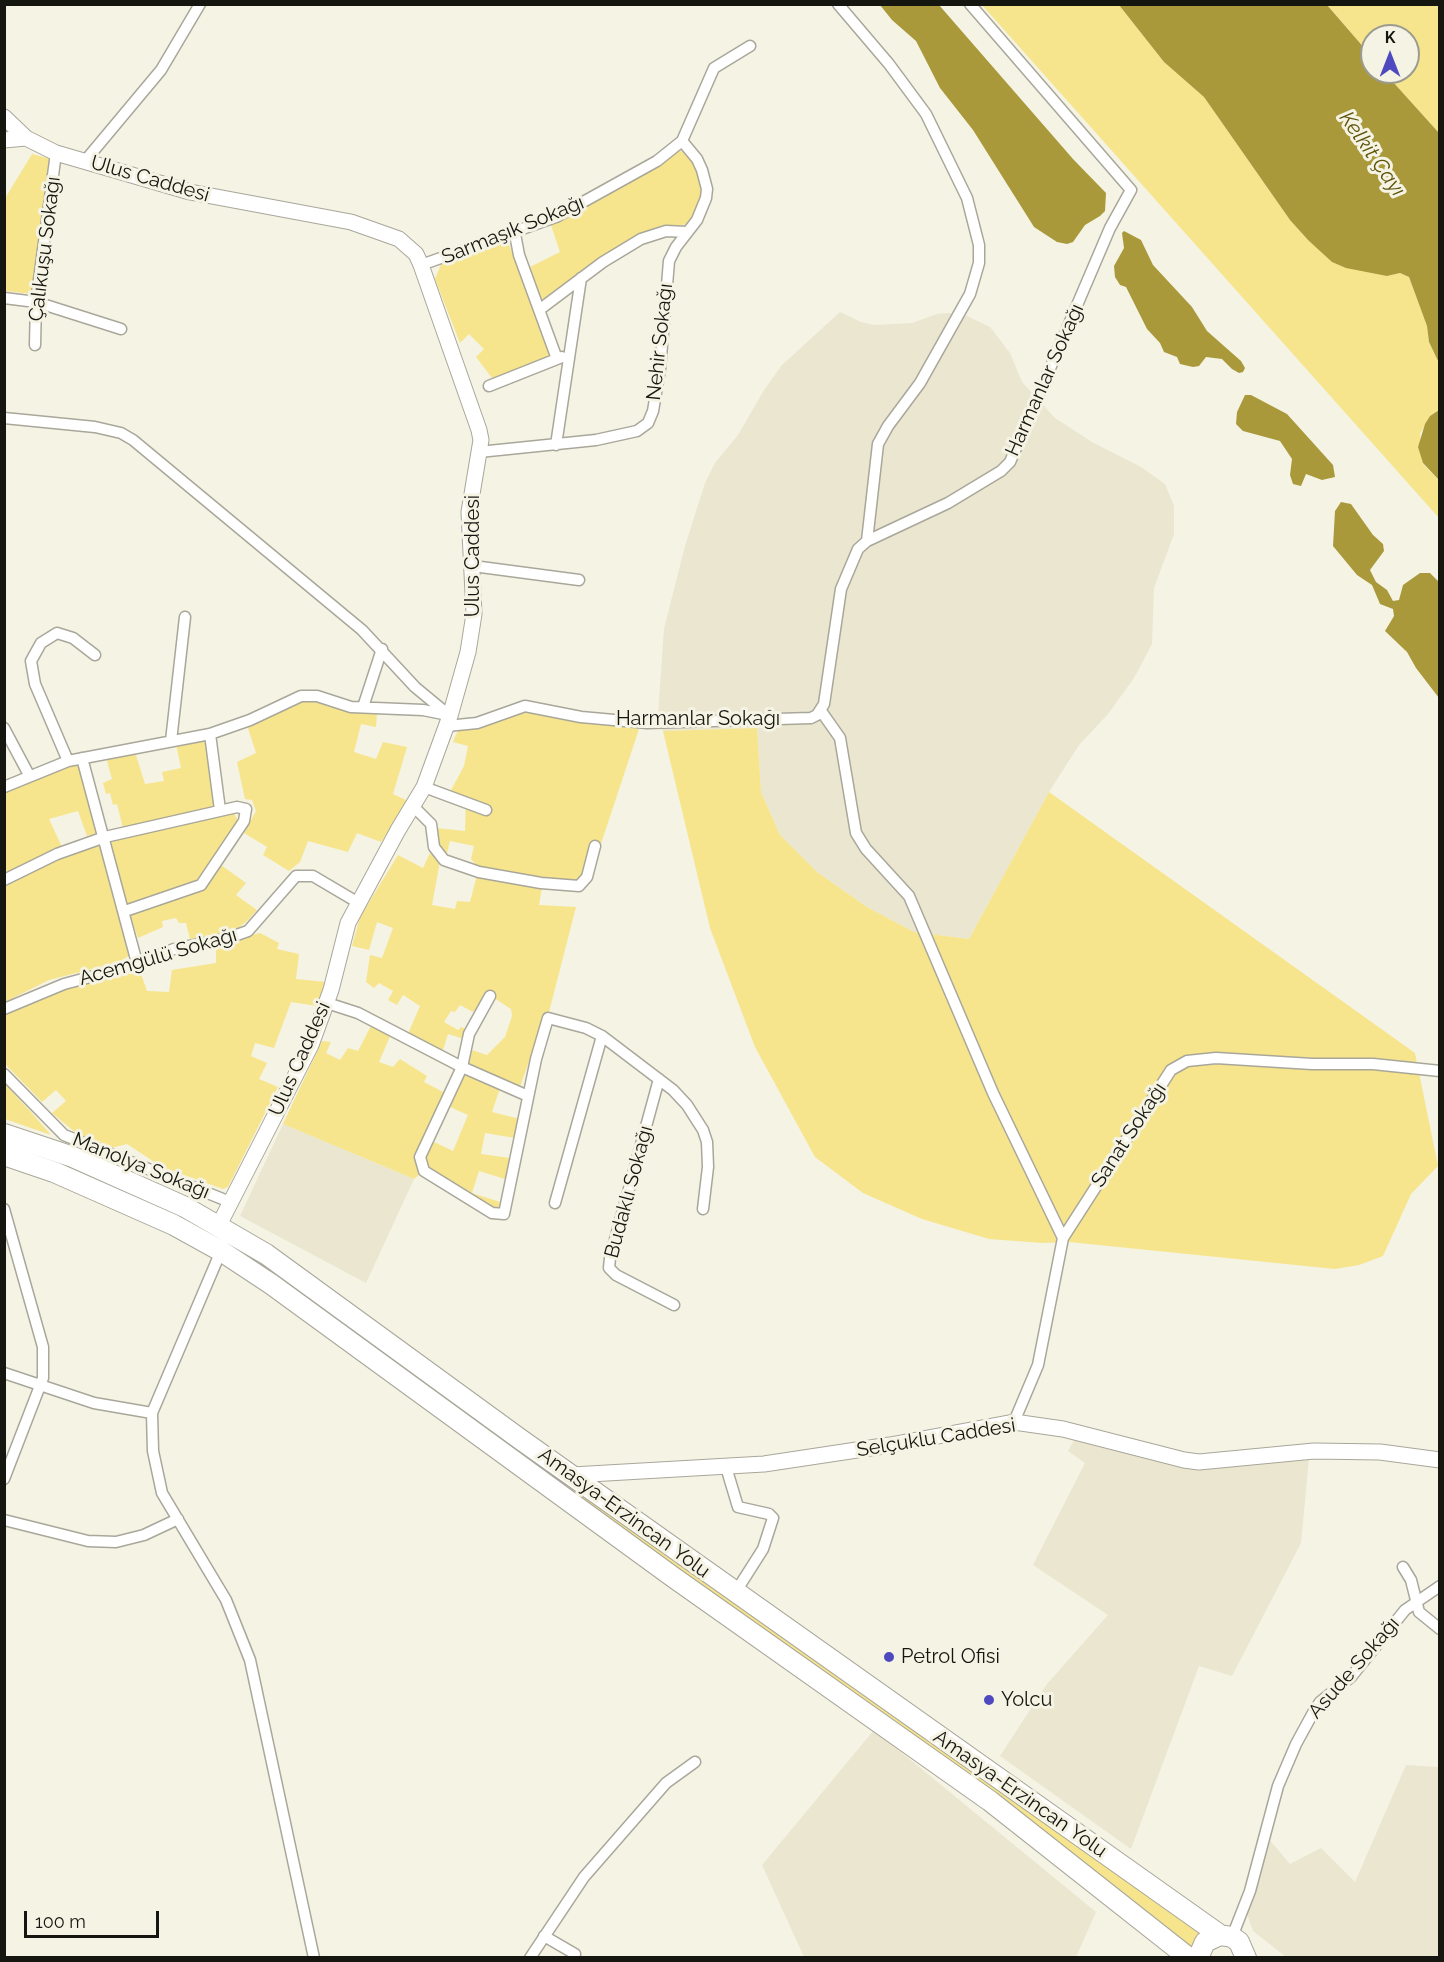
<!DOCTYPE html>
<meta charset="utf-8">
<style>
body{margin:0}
#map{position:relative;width:1444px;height:1962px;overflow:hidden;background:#f5f3e4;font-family:Raleway,sans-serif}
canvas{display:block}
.frame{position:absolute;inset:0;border:6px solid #161611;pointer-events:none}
.north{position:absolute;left:1360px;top:24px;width:60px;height:60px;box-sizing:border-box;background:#f5f3e4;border:2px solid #9c9b90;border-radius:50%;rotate:0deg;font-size:16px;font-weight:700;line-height:24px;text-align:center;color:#161611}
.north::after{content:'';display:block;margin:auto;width:21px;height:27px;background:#4f49c0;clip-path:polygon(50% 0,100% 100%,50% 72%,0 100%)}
.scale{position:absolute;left:24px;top:1911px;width:135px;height:27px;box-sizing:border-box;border:3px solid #161611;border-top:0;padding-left:8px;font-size:18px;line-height:21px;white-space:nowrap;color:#161611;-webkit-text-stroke:4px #f5f3e4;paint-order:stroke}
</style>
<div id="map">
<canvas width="1444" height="1962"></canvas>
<div class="frame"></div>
<div class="north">K</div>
<div class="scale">100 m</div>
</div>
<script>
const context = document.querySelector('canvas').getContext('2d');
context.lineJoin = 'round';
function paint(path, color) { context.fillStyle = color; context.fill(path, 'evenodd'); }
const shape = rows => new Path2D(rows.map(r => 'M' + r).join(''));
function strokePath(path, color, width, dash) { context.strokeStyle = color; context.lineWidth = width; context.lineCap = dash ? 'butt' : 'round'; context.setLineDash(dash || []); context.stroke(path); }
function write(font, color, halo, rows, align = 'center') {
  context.font = font + ' Raleway,sans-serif'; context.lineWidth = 6; context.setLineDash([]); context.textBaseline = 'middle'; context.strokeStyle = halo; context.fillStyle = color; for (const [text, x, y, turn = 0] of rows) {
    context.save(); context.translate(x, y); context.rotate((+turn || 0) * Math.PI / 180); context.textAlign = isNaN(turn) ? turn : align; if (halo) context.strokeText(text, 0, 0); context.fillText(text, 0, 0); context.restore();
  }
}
const built = shape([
 [840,312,861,322,874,325,912,323,937,314,949,313,967,316,990,327,1010,353,1022,382,1055,418,1092,442,1141,467,1165,484,1174,506,1174,534,1154,588,1152,644,1134,678,1108,714,1079,745,1049,792,969,939,914,932,867,907,817,872,780,835,761,792,757,728,663,731,658,716,664,629,685,546,705,483,715,463,738,435,764,390,782,365],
 [283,1124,414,1179,366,1283,240,1216],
 [1076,1437,1186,1466,1309,1458,1301,1543,1232,1676,1199,1666,1131,1849,1000,1756,1047,1684,1108,1615,1033,1565,1085,1463,1068,1451],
 [874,1730,1096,1912,1076,1957,804,1957,762,1865],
 [1406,1765,1439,1767,1439,1957,1286,1957,1253,1931,1247,1914,1268,1838,1290,1864,1321,1848,1355,1882]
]);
const green = shape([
 [982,5,1119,5,1164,62,1204,97,1290,220,1308,240,1387,276,1400,273,1409,277,1427,326,1429,342,1439,363,1439,410,1430,416,1420,434,1423,464,1439,480,1439,518],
 [1327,5,1439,5,1439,133,1384,72,1408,72,1408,36,1372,36,1372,57],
 [678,151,687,152,692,156,704,191,690,224,655,228,639,236,606,255,543,299,539,298,528,268,560,252,551,225],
 [32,154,51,159,33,294,5,291,4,200],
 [508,242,550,353,549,357,492,378,476,357,484,349,469,334,460,343,435,279,441,264],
 [307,699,377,713,376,727,361,724,354,752,376,759,383,742,407,747,393,794,408,801,381,842,357,833,348,852,308,841,300,862,289,871,263,855,267,847,244,833,256,811,252,800,245,799,237,762,256,753,247,725],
 [526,711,639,729,589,880,556,881,479,868,471,859,474,846,450,841,446,857,437,844,436,828,465,831,466,797,450,792,464,766,468,746,453,742,455,737,458,731,479,728],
 [757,728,761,792,780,835,817,872,867,907,914,932,969,939,1049,792,1415,1053,1438,1166,1411,1194,1383,1256,1359,1265,1335,1269,1069,1242,1042,1243,989,1239,922,1219,863,1193,815,1157,755,1047,710,928,663,731],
 [206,738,216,807,123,828,117,804,113,805,110,793,106,794,103,783,112,779,106,757,135,752,145,784,164,781,162,772,181,768,176,744],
 [79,764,101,832,87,836,78,811,49,819,62,847,5,875,5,790,54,770],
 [227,813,234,813,239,823,203,879,126,906,111,842],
 [104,841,130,955,119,962,49,980,5,1002,5,885,73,851],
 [430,853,440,861,432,905,455,909,457,901,470,902,477,875,542,887,539,905,576,907,549,1012,545,1015,520,1087,468,1065,472,1050,487,1055,505,1037,512,1016,511,1009,488,994,473,1012,460,1005,455,1012,451,1011,444,1022,458,1030,461,1027,468,1030,464,1039,448,1034,442,1053,408,1034,420,1006,403,995,397,1005,388,1000,393,991,379,983,374,988,366,982,370,955,382,958,393,928,377,922,369,950,352,946,360,917,398,855,423,868],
 [221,865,246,883,236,895,257,910,246,922,235,930,190,939,186,923,179,923,176,918,162,921,163,927,138,938,130,915,213,876],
 [260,933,279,943,277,949,299,954,296,979,326,982,317,1006,291,1002,274,1048,255,1043,251,1056,267,1063,259,1079,278,1087,228,1187,223,1189,162,1167,127,1144,111,1148,76,1133,52,1113,66,1101,56,1090,42,1102,5,1064,5,1014,68,988,139,968,147,991,169,992,172,970,216,963,216,944],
 [372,1024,391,1034,379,1062,393,1067,400,1059,427,1076,424,1082,447,1094,418,1164,420,1174,414,1179,283,1124,322,1041,331,1042,326,1053,340,1060,348,1048,358,1051],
 [464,1073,500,1088,492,1112,520,1119,515,1138,485,1133,481,1154,510,1158,505,1179,479,1171,472,1193,500,1202,497,1211,428,1171,425,1157,432,1141,453,1151,468,1115,448,1106],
 [4,1083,30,1111,51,1135,5,1119],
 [4,1141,139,1193,239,1246,1207,1934,1193,1952,586,1501,317,1307,5,1148]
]);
const water = shape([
 [880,5,939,5,1073,159,1106,193,1105,211,1100,216,1085,225,1073,242,1067,244,1057,242,1034,227,973,130,940,88,916,41,892,20],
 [1119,5,1327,5,1372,57,1372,72,1384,72,1439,133,1439,363,1429,342,1427,326,1409,277,1400,273,1387,276,1346,268,1332,262,1308,240,1290,220,1204,97,1164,62],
 [1124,231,1141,240,1153,265,1192,307,1207,331,1241,361,1245,368,1243,372,1239,373,1232,369,1222,359,1206,357,1199,366,1193,367,1180,364,1177,357,1164,352,1160,343,1147,329,1126,287,1120,285,1115,277,1114,266,1124,248,1122,233],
 [1245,395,1251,395,1287,414,1333,465,1335,477,1322,480,1306,474,1301,486,1293,484,1290,475,1292,459,1280,441,1243,431,1236,424,1237,412],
 [1439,410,1439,480,1423,463,1418,447,1425,424,1430,416],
 [1341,502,1351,504,1373,535,1383,544,1384,551,1370,570,1376,582,1387,590,1393,601,1399,600,1403,585,1420,573,1430,573,1439,582,1439,698,1416,668,1407,652,1385,631,1394,616,1393,609,1380,604,1372,585,1357,575,1333,546,1335,511]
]);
const street = shape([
 [838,4,889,64,926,114,967,198,979,245,979,263,970,294,920,383,888,426,878,444,867,541],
 [85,161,161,70,200,4],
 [515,234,519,255,557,359],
 [421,265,556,217,657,161,682,141,714,68,750,46],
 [4,298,36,302,121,329],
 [539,310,603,262,641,239,666,231,687,232],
 [35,345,36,302,56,153],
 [489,386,562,357],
 [4,418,95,427,121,433,133,440,362,630,415,687,450,716],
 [556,445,581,278],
 [479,452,596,440,637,431,648,423,653,411,660,369,669,261,676,247,697,220,706,198,707,189,702,170,697,159,682,141],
 [473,566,579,580],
 [363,707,382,649],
 [821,711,840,738,856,833,866,849,909,896,993,1093,1063,1238],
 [447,726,477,723,525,706,581,717,647,723,811,718,817,715,824,704,841,589,858,549,867,541,948,503,1001,471,1010,462,1110,228,1131,190,970,4],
 [4,728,29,775],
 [210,734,220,810],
 [171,741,185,617],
 [82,758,137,963],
 [68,761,35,684,31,661,41,643,57,633,73,638,95,655],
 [4,787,68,761,210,734,250,720,301,696,317,696,351,707,423,710,448,715],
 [424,787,486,810],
 [413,806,431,824,434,847,444,860,479,872,541,883,579,886,587,877,595,846],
 [4,880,57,854,105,837,237,807,246,809,244,821,201,885,125,911],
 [490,996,469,1034,462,1067,420,1157,424,1171,492,1213,504,1214,536,1059,548,1018,586,1028,602,1036,673,1090,687,1105,703,1130,707,1142,708,1167,703,1209],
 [327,1003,358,1013,462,1067,528,1096],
 [4,1009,64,984,120,969,174,949,228,938,248,931,296,876,313,876,357,902],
 [4,1074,64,1135,230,1202],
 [659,1079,610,1258,609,1268,616,1275,674,1305],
 [555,1203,602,1036],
 [4,1209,43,1347,43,1378,4,1479],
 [221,1251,152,1413,153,1451,162,1493,226,1600,250,1660,314,1958],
 [4,1373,94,1403,152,1413],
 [1014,1422,1038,1365,1063,1238,1171,1070,1187,1061,1216,1058,1312,1064,1373,1064,1440,1071],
 [726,1467,738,1507,769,1514,773,1518,763,1549,735,1593],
 [4,1520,88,1541,116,1542,144,1535,178,1519],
 [1403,1567,1411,1580,1419,1612,1440,1629],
 [544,1936,575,1954,573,1958],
 [1232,1937,1250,1891,1278,1786,1296,1744,1314,1711,1320,1702,1351,1677,1405,1610,1440,1586],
 [530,1958,584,1877,666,1783,695,1762]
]);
const secondary = shape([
 [4,117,26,138,4,140],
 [26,138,56,153,190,192,351,222,399,239,416,254,421,265,479,430,481,440,469,512,474,614,468,652,450,716,424,787,398,830,348,923,331,990,311,1045,219,1225],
 [572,1475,764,1464,890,1445,1014,1422,1063,1429,1184,1460,1199,1462,1314,1451,1380,1452,1440,1460]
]);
const highway = shape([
 [4,1134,73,1157,185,1207,266,1254,520,1439,1220,1935],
 [4,1155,54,1172,174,1225,221,1251,271,1284,673,1577,990,1801,1189,1958],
 [1198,1958,1205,1942,1220,1935,1232,1937,1239,1942,1246,1958]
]);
const markers = [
 [889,1657,6,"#4f49c0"],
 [989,1700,6,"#4f49c0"]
];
const streetNames = [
 ["Ulus Caddesi",150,179,16],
 ["Sarmaşık Sokağı",513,230,-22],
 ["Çalıkuşu Sokağı",45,249,-83],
 ["Nehir Sokağı",660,342,-84],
 ["Harmanlar Sokağı",1045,380,-66],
 ["Ulus Caddesi",473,556,-90],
 ["Harmanlar Sokağı",698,719],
 ["Acemgülü Sokağı",158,957,-16],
 ["Ulus Caddesi",300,1059,-66],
 ["Sanat Sokağı",1129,1135,-57],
 ["Manolya Sokağı",141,1166,22],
 ["Budaklı Sokağı",629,1192,-75],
 ["Selçuklu Caddesi",936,1438,-9],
 ["Amasya-Erzincan Yolu",624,1513,36],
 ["Asude Sokağı",1354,1668,-49],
 ["Amasya-Erzincan Yolu",1020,1794,35]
];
const poiNames = [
 ["Petrol Ofisi",901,1657],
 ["Yolcu",1001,1700]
];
const waterNames = [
 ["Kelkit Çayı",1372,154,55]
];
paint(built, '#eae6d0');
paint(green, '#f6e58c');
paint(water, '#aa993b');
strokePath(street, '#a9a79a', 13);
strokePath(secondary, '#a9a79a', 17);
strokePath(highway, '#a9a79a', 22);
strokePath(street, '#fff', 10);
strokePath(secondary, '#fff', 15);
strokePath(highway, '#fff', 20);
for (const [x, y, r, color] of markers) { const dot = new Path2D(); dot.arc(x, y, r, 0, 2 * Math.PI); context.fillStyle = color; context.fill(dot); strokePath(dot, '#f5f3e4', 2); }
write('20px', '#161611', '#f5f3e4', streetNames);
write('20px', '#161611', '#f5f3e4', poiNames, 'left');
write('italic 21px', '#5e5208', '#f5f3e4', waterNames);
</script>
